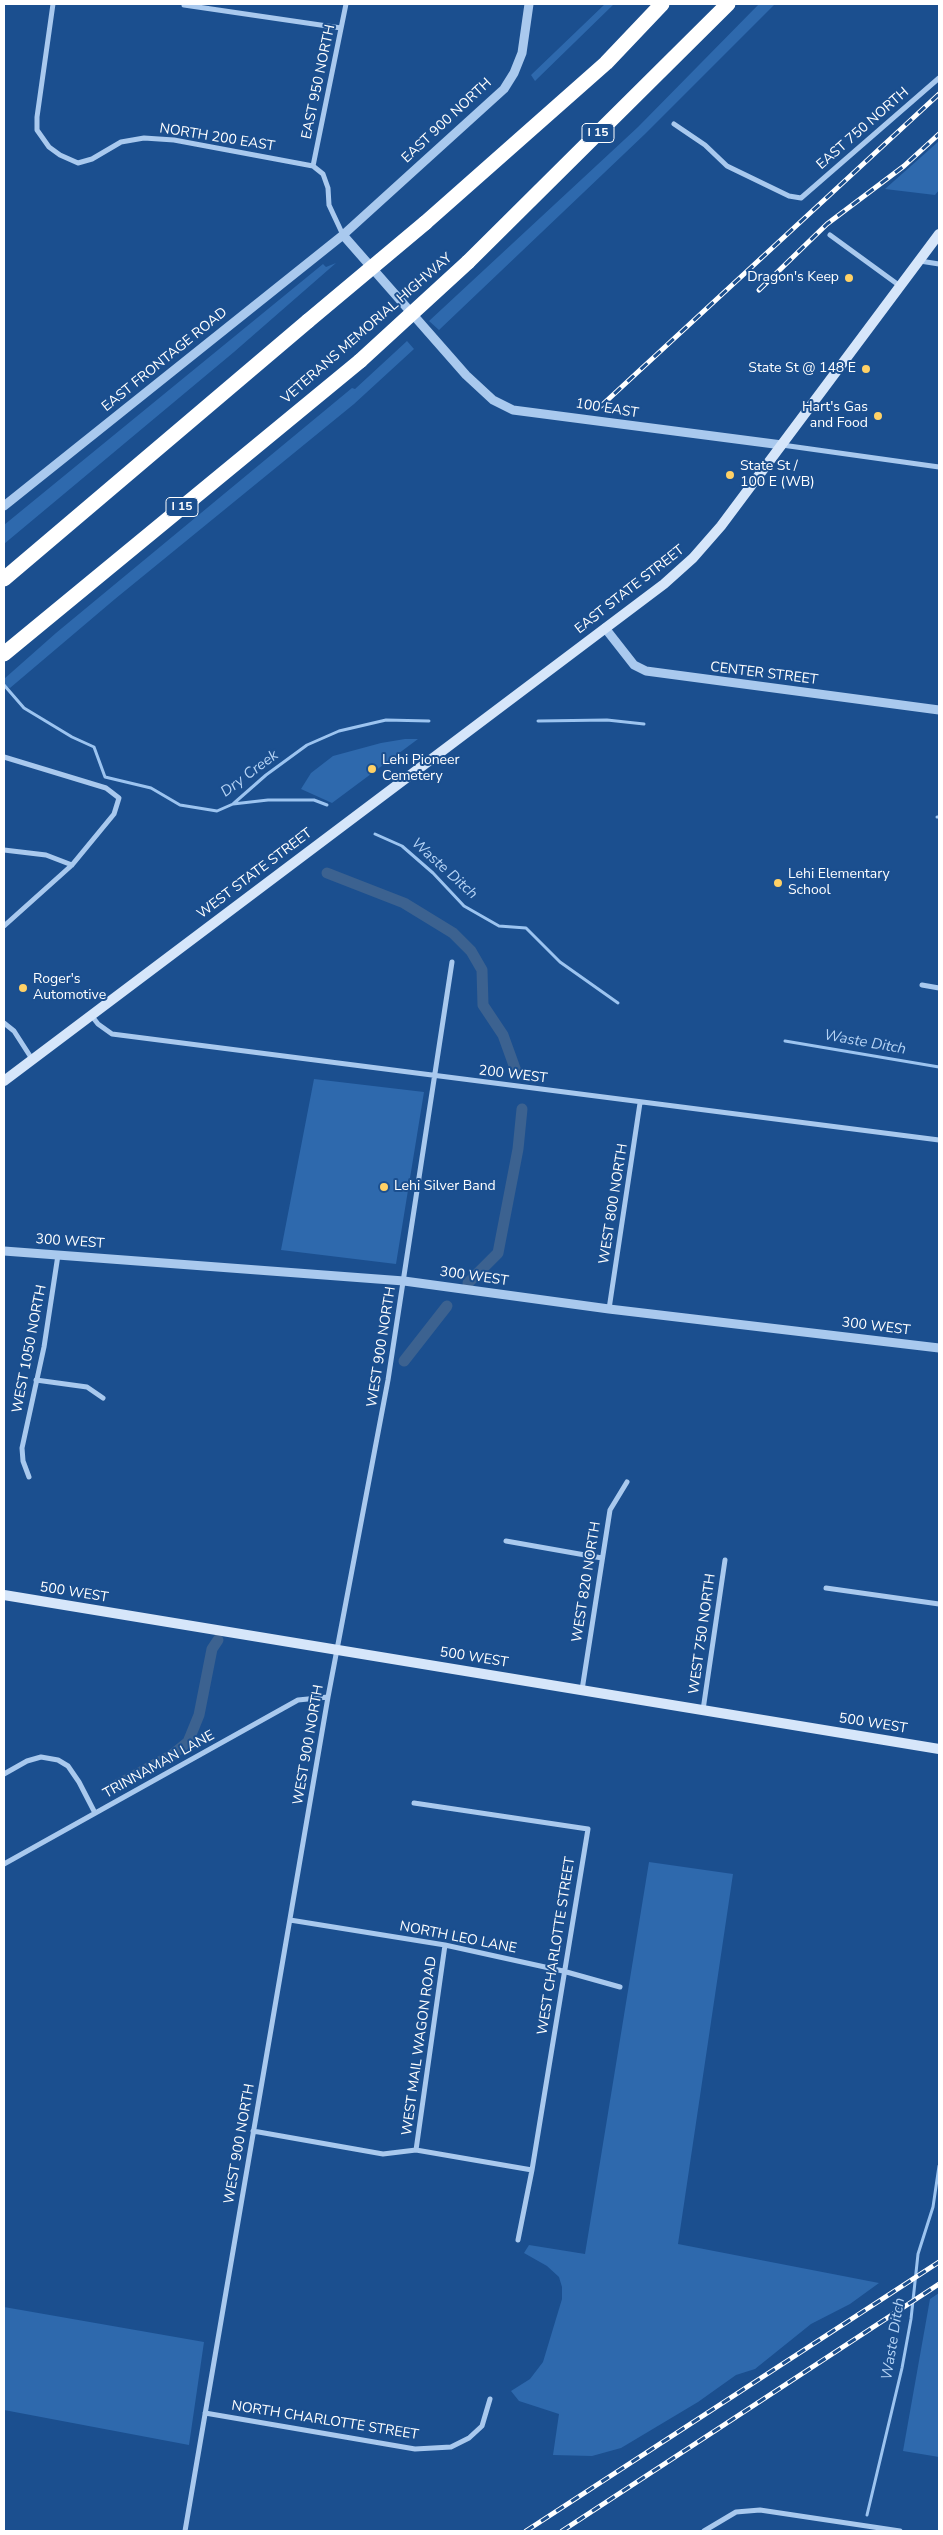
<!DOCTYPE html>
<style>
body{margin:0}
#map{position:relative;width:943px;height:2535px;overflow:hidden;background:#1b4f8f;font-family:"Nunito Sans",sans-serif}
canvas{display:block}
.frame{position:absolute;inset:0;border:5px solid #fff;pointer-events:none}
</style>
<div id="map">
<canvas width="943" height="2535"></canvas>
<div class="frame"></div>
</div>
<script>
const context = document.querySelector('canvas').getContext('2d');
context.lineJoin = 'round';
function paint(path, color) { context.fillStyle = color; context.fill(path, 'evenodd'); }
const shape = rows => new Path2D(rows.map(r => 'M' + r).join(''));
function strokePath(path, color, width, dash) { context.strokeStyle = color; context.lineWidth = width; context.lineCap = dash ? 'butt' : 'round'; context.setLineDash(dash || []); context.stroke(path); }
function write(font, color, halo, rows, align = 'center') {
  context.font = font + ' "Nunito Sans",sans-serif'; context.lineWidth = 4; context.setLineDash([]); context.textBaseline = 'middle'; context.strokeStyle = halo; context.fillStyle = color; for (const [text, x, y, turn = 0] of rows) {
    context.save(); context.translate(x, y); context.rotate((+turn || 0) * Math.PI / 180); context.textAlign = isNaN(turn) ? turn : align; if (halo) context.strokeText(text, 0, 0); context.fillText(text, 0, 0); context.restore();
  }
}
const green = shape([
 [605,4,614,4,535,81,531,75],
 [759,4,775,4,645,134,439,330,429,321,638,127],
 [939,141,939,190,935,195,885,189],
 [336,263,234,352,4,544,4,525,323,264,326,267],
 [407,341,414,349,354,404,115,599,10,688,4,686,4,679,56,633,352,388,355,389],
 [405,739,418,739,332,803,301,789,311,773,333,756,381,743],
 [314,1079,424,1092,396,1264,281,1250],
 [649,1862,733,1874,678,2244,879,2283,850,2304,811,2324,755,2369,736,2375,698,2402,621,2448,592,2456,553,2455,559,2414,519,2401,511,2391,530,2379,543,2362,562,2299,562,2287,559,2277,547,2266,524,2253,529,2245,585,2254],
 [939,2293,939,2457,903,2451,930,2299],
 [4,2307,204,2342,189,2445,4,2410]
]);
const stream = shape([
 [4,685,24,708,72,737,94,747,105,777,151,788,180,805,217,811,233,804,266,775,307,745,339,731,386,720,429,721],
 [538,721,607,720,644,724],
 [233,804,268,800,314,800,327,805],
 [937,817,939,817],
 [375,834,402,846,433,873,464,906,499,926,526,928,560,962,618,1003],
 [785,1041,939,1067],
 [867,2515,902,2368,911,2319,918,2254,933,2207,939,2166]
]);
const canal = shape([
 [327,873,404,903,453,933,471,951,482,970,483,1005,503,1035,516,1071],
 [468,1283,498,1253,518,1149,522,1109],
 [404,1361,447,1306],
 [113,1787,172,1755,188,1742,199,1715,212,1649,218,1640]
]);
const minor = shape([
 [53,4,37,117,37,130,49,147,60,155,78,163,92,159,121,142,144,138,174,140,313,166,323,174,328,188,329,205,343,235],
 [184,5,341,28],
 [674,124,705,145,727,166,789,196,801,198,939,78],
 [313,166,346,4],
 [830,235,900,286],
 [920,261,939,264],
 [782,445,939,467],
 [4,757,106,788,119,798,114,814,72,865,4,926],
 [4,850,46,855,72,865],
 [922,985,939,988],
 [91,1015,98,1024,112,1034,939,1140],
 [4,1023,14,1031,32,1059],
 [609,1309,640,1103],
 [36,1380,87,1387,103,1398],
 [29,1477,23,1461,22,1448,44,1347,58,1255],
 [506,1541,602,1558],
 [826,1588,939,1604],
 [582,1690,610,1510,627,1482],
 [703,1710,725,1560],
 [4,1774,27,1761,41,1757,58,1760,68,1766,79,1782,95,1813],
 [414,1803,588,1829,532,2170,518,2240],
 [4,1864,298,1700,328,1697],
 [290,1920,445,1945,563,1971,620,1987],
 [253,2131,383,2154,416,2150,532,2170],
 [416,2150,445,1945],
 [205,2413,415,2449,451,2447,469,2438,482,2426,490,2399],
 [185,2531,328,1697,388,1380,452,962],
 [704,2531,736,2512,760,2510,900,2531]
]);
const tertiary = shape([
 [343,235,466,375,493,400,513,410,782,445],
 [4,506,343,235,504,89,514,73,522,53,529,4],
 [605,628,634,665,646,671,939,710],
 [4,1251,404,1281,609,1309,939,1348]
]);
const secondary = shape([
 [4,1081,664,584,693,558,721,526,939,234],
 [4,1595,939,1749]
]);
const motorway = shape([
 [425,223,606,63,662,4],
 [468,262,728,4],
 [4,579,308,321],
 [4,654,360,361]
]);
const rail = shape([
 [759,290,827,224,904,166,939,134],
 [601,406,939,94],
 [526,2531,939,2262],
 [562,2531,939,2284]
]);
const motorwayBridge = shape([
 [308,321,425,223],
 [360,361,468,262]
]);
const markers = [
 [849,278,5,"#ffd166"],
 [866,369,5,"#ffd166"],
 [878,416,5,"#ffd166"],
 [730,475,5,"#ffd166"],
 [372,769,5,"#ffd166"],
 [778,883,5,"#ffd166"],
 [23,988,5,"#ffd166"],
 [384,1187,5,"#ffd166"]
];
const shields = [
 [598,133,32],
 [182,507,32]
];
const shieldNames = [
 ["I 15",598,133],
 ["I 15",182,507]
];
const streetNames = [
 ["EAST 950 NORTH",319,82,-78],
 ["EAST 900 NORTH",447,121,-43],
 ["EAST 750 NORTH",863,129,-41],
 ["NORTH 200 EAST",217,138,9],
 ["VETERANS MEMORIAL HIGHWAY",367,329,-41],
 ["EAST FRONTAGE ROAD",165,360,-39],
 ["100 EAST",607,409,9],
 ["EAST STATE STREET",630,590,-38],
 ["CENTER STREET",764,674,7],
 ["WEST STATE STREET",255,874,-37],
 ["200 WEST",513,1075,7],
 ["WEST 800 NORTH",614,1204,-81],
 ["300 WEST",70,1242,4],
 ["300 WEST",474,1277,8],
 ["300 WEST",876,1327,7],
 ["WEST 900 NORTH",382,1347,-81],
 ["WEST 1050 NORTH",30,1349,-79],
 ["WEST 820 NORTH",587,1582,-81],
 ["500 WEST",74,1593,9],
 ["WEST 750 NORTH",703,1634,-82],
 ["500 WEST",474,1658,9],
 ["500 WEST",873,1724,9],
 ["WEST 900 NORTH",309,1745,-80],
 ["TRINNAMAN LANE",159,1765,-29],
 ["NORTH LEO LANE",458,1938,11],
 ["WEST CHARLOTTE STREET",557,1946,-81],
 ["WEST MAIL WAGON ROAD",420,2046,-82],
 ["WEST 900 NORTH",240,2144,-80],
 ["NORTH CHARLOTTE STREET",325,2421,9]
];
const poiNames = [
 ["Dragon's Keep",839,278,"right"],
 ["State St @ 148 E",856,369,"right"],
 ["Hart's Gas",868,408,"right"],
 ["and Food",868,424,"right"],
 ["State St /",740,467],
 ["100 E (WB)",740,483],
 ["Lehi Pioneer",382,761],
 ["Cemetery",382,777],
 ["Lehi Elementary",788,875],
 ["School",788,891],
 ["Roger's",33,980],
 ["Automotive",33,996],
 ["Lehi Silver Band",394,1187]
];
const waterNames = [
 ["Dry Creek",250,774,-37],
 ["Waste Ditch",444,869,42],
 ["Waste Ditch",865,1043,10],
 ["Waste Ditch",894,2339,-81]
];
paint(green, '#2e69ad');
strokePath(stream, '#9cc4f0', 3);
strokePath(canal, '#3c6290', 11);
strokePath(minor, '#a9c9ee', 5);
strokePath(tertiary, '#a9c9ee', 9);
strokePath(secondary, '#d6e6fa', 10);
strokePath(motorway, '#fff', 15);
strokePath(rail, '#fff', 5);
strokePath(rail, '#1b4f8f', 3, [9]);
strokePath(motorwayBridge, '#fff', 15);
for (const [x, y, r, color] of markers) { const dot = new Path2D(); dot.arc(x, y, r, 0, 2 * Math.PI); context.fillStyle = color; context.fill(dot); strokePath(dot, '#1b4f8f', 2); }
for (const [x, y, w] of shields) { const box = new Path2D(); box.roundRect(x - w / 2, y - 9.5, w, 19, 4); context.fillStyle = '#1b4f8f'; context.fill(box); strokePath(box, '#fff', 1); }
write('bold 12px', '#fff', null, shieldNames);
write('14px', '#fff', '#1b4f8f', streetNames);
write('14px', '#fff', '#1b4f8f', poiNames, 'left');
write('italic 15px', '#b5d3f5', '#1b4f8f', waterNames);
</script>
